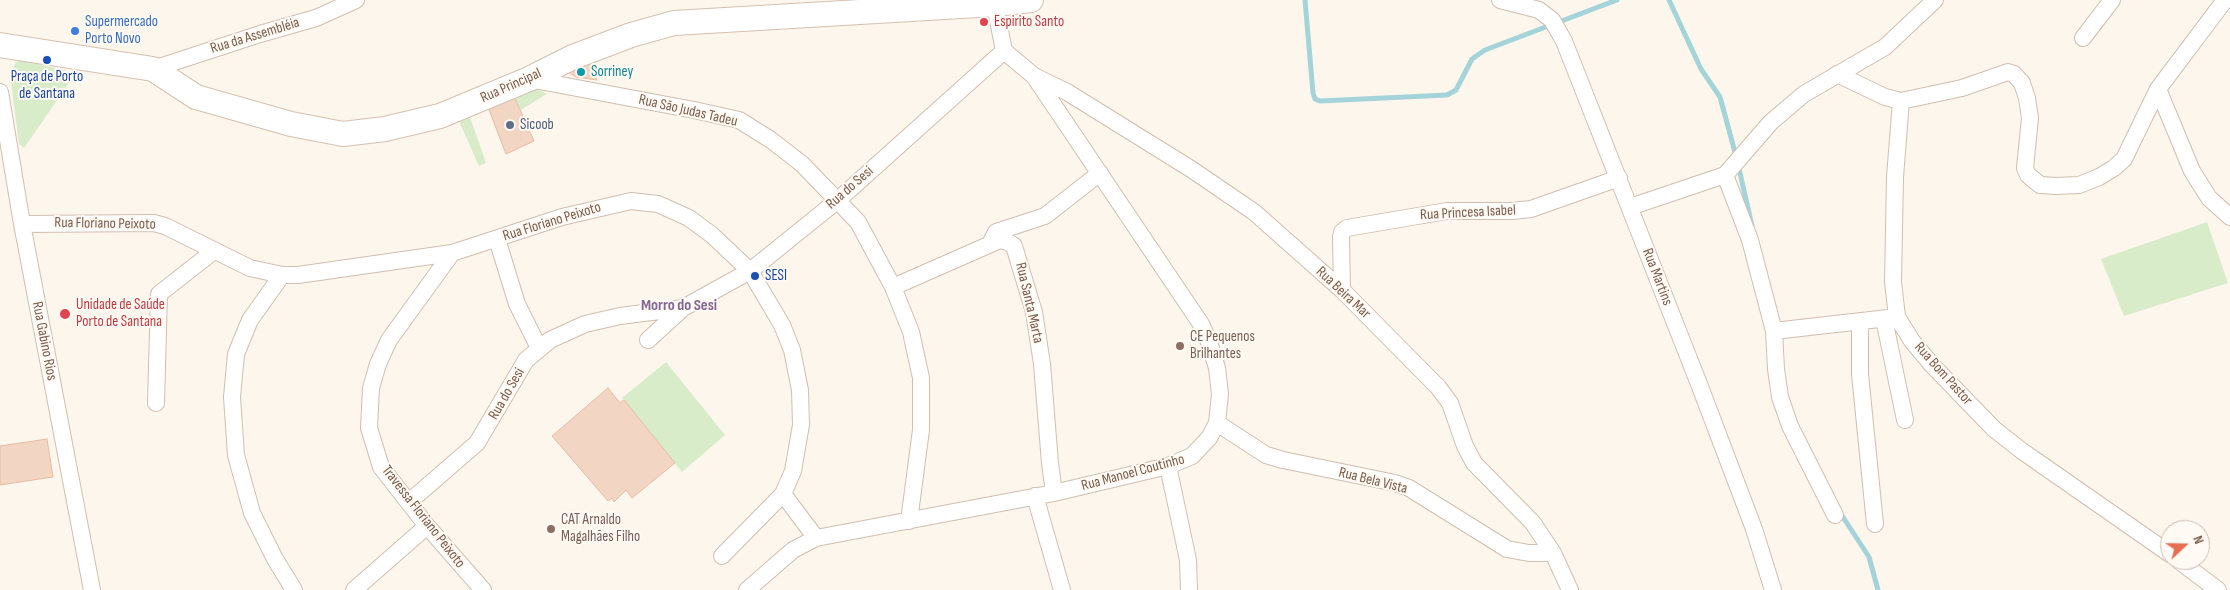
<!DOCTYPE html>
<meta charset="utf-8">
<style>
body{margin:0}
#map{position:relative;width:2230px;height:590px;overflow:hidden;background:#fdf6ec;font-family:"Sofia Sans Condensed",sans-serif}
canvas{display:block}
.north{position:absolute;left:2160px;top:520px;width:50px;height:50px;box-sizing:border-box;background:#fffaf3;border:1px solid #cabbb1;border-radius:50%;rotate:69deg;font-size:14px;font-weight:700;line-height:20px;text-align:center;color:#7a5c4d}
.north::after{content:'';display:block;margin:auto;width:18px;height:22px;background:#e76f51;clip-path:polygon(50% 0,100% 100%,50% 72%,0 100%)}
</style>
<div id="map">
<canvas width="2230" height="590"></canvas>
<div class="north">N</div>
</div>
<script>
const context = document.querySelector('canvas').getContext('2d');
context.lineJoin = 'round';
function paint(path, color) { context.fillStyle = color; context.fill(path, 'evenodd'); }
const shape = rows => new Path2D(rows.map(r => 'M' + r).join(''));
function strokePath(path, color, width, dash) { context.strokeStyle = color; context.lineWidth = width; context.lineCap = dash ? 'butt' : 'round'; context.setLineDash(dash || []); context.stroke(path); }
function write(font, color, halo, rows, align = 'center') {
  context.font = font + ' "Sofia Sans Condensed",sans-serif'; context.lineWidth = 4; context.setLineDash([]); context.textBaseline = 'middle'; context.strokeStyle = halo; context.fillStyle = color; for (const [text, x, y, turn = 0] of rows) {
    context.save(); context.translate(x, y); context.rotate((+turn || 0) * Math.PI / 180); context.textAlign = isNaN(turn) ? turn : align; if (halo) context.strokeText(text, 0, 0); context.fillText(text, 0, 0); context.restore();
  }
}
const green = shape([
 [21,60,76,73,24,148,19,144,10,75,16,62],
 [535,88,547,94,521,110,514,96],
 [469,114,486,163,479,166,458,119],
 [2207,222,2228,283,2124,316,2101,259],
 [666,362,725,435,682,472,622,398]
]);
const stream = shape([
 [1305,0,1313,93,1315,99,1320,101,1447,95,1456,90,1472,59,1485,50,1617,0],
 [1669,0,1701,69,1720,97,1736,156],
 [1738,164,1752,226],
 [1839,511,1869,557,1878,590]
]);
const building = shape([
 [586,56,597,80,576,77,561,67,586,56],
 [514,96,534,141,506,154,488,107,514,96],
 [608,388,620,403,624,400,675,463,632,498,626,490,614,502,612,498,608,501,552,436,608,388],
 [47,439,53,477,0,485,0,446,47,439]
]);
const street = shape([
 [1500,0,1539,10,1552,20,1564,41,1699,384,1754,529,1773,590],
 [2083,38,2112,0],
 [153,69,260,34,316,18,356,0],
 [1837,74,1885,97,1901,101,1962,88,2008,72,2014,74,2022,83,2027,98,2030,118,2025,168,2028,175,2040,185,2056,186,2079,185,2099,177,2114,168,2124,159,2158,89,2225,0],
 [1036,77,1067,92,1191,169,1254,212,1342,290,1438,387,1450,403,1465,446,1474,463,1533,523,1553,553,1570,590],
 [529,79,694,110,739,120,771,140,802,164,858,222,893,287,911,332,921,378,921,430,909,521],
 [2158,89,2192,171,2209,198,2230,217],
 [0,92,22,224,92,590],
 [1901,101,1895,177,1893,282,1897,317,1912,341,1932,365,1994,429,2022,451,2170,554],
 [1725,175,1750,240,1774,331,1776,369,1780,397,1790,426,1835,515],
 [1630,207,1725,175,1771,122,1804,94,1885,47,1935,0],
 [22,224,154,223,165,226,250,268,282,275,298,275,452,253,562,217,631,201,658,204,689,218,712,235,750,271,782,325,792,350,800,390,801,425,793,471,783,494,722,556],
 [497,239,517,304,539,348],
 [991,242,996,232,1045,216,1100,173],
 [452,253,389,340,378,364,371,388,369,428,381,467,427,526,483,590],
 [282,275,250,320,236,354,232,397,236,455,252,513,275,559,294,590],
 [893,287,1000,240,1008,242,1014,246,1034,312,1042,364,1050,463,1054,493],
 [1342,290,1341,237,1342,232,1347,228,1447,211,1512,211,1531,209,1619,178],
 [1884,319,1905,420],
 [1860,322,1860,374,1875,524],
 [1774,331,1897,317],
 [648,340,683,308,750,271,838,200,1004,51],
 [156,403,159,294,214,251],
 [1217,423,1266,455,1283,460,1395,483,1409,488,1507,549,1529,553,1553,553],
 [1168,466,1188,560,1189,590],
 [783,494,816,538],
 [1035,496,1062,590],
 [409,502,477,443,526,360,550,340,585,324,620,316,683,308],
 [2178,560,2218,590],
 [354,590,427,526],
 [747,590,793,550,816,538,1054,493,1168,466,1192,456,1209,438,1217,423,1220,394,1217,368,1209,342,1201,324,1034,76,1004,51,994,0]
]);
const secondary = shape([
 [0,45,153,69,196,97,291,124,343,134,385,129,440,116,529,79,573,57,631,35,674,23,995,4,1031,0]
]);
const markers = [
 [984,22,5,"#e0444e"],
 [75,31,5,"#3f7fe0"],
 [47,60,5,"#1a4fb4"],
 [581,72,5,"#0f9aa8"],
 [510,125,5,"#5c6f8a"],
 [755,276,5,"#1a4fb4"],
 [65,314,6,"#e0444e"],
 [1180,346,5,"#8d6e63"],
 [551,529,5,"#8d6e63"]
];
const shopNames = [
 ["Supermercado",85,22],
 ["Porto Novo",85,39]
];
const healthNames = [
 ["Espirito Santo",994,22],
 ["Unidade de Saúde",76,305],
 ["Porto de Santana",76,322]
];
const streetNames = [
 ["Rua da Assembléia",255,36,-17],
 ["Rua Principal",511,86,-24],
 ["Rua São Judas Tadeu",688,111,13],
 ["Rua do Sesi",850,188,-41],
 ["Rua Princesa Isabel",1468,213,-3],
 ["Rua Floriano Peixoto",552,222,-17],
 ["Rua Floriano Peixoto",105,224,1],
 ["Rua Martins",1657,277,69],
 ["Rua Beira Mar",1343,293,43],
 ["Rua Santa Marta",1029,303,77],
 ["Rua Gabino Rios",44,341,79],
 ["Rua Bom Pastor",1943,374,48],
 ["Rua do Sesi",507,394,-60],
 ["Rua Manoel Coutinho",1133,473,-15],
 ["Rua Bela Vista",1373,481,14],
 ["Travessa Floriano Peixoto",423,517,52]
];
const cultureNames = [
 ["Sorriney",591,72]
];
const transitNames = [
 ["Praça de Porto",47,77],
 ["de Santana",47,94],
 ["SESI",765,276,"left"]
];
const serviceNames = [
 ["Sicoob",520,125]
];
const educationNames = [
 ["CE Pequenos",1190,337],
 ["Brilhantes",1190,354],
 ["CAT Arnaldo",561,520],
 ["Magalhães Filho",561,537]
];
const neighbourhoodNames = [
 ["Morro do Sesi",679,306]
];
paint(green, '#d8ecc9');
strokePath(stream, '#a5d3da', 5);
paint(building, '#f3d5c3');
strokePath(building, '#e6bba3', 1);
strokePath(street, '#d1beb0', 18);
strokePath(secondary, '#d6c0b0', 26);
strokePath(street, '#fff', 16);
strokePath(secondary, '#fff', 24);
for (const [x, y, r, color] of markers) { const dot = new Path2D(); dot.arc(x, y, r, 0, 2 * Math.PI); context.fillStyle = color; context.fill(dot); strokePath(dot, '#fffaf3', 2); }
write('15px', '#366cbe', '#fffaf3', shopNames, 'left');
write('15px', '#be3a42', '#fffaf3', healthNames, 'left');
write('15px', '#7a5c4d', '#fffaf3', streetNames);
write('15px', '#0d838f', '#fffaf3', cultureNames, 'left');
write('15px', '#164399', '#fffaf3', transitNames);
write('15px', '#4e5e75', '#fffaf3', serviceNames, 'left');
write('15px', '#785e54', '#fffaf3', educationNames, 'left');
write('bold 16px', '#846695', '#fffaf3', neighbourhoodNames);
</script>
